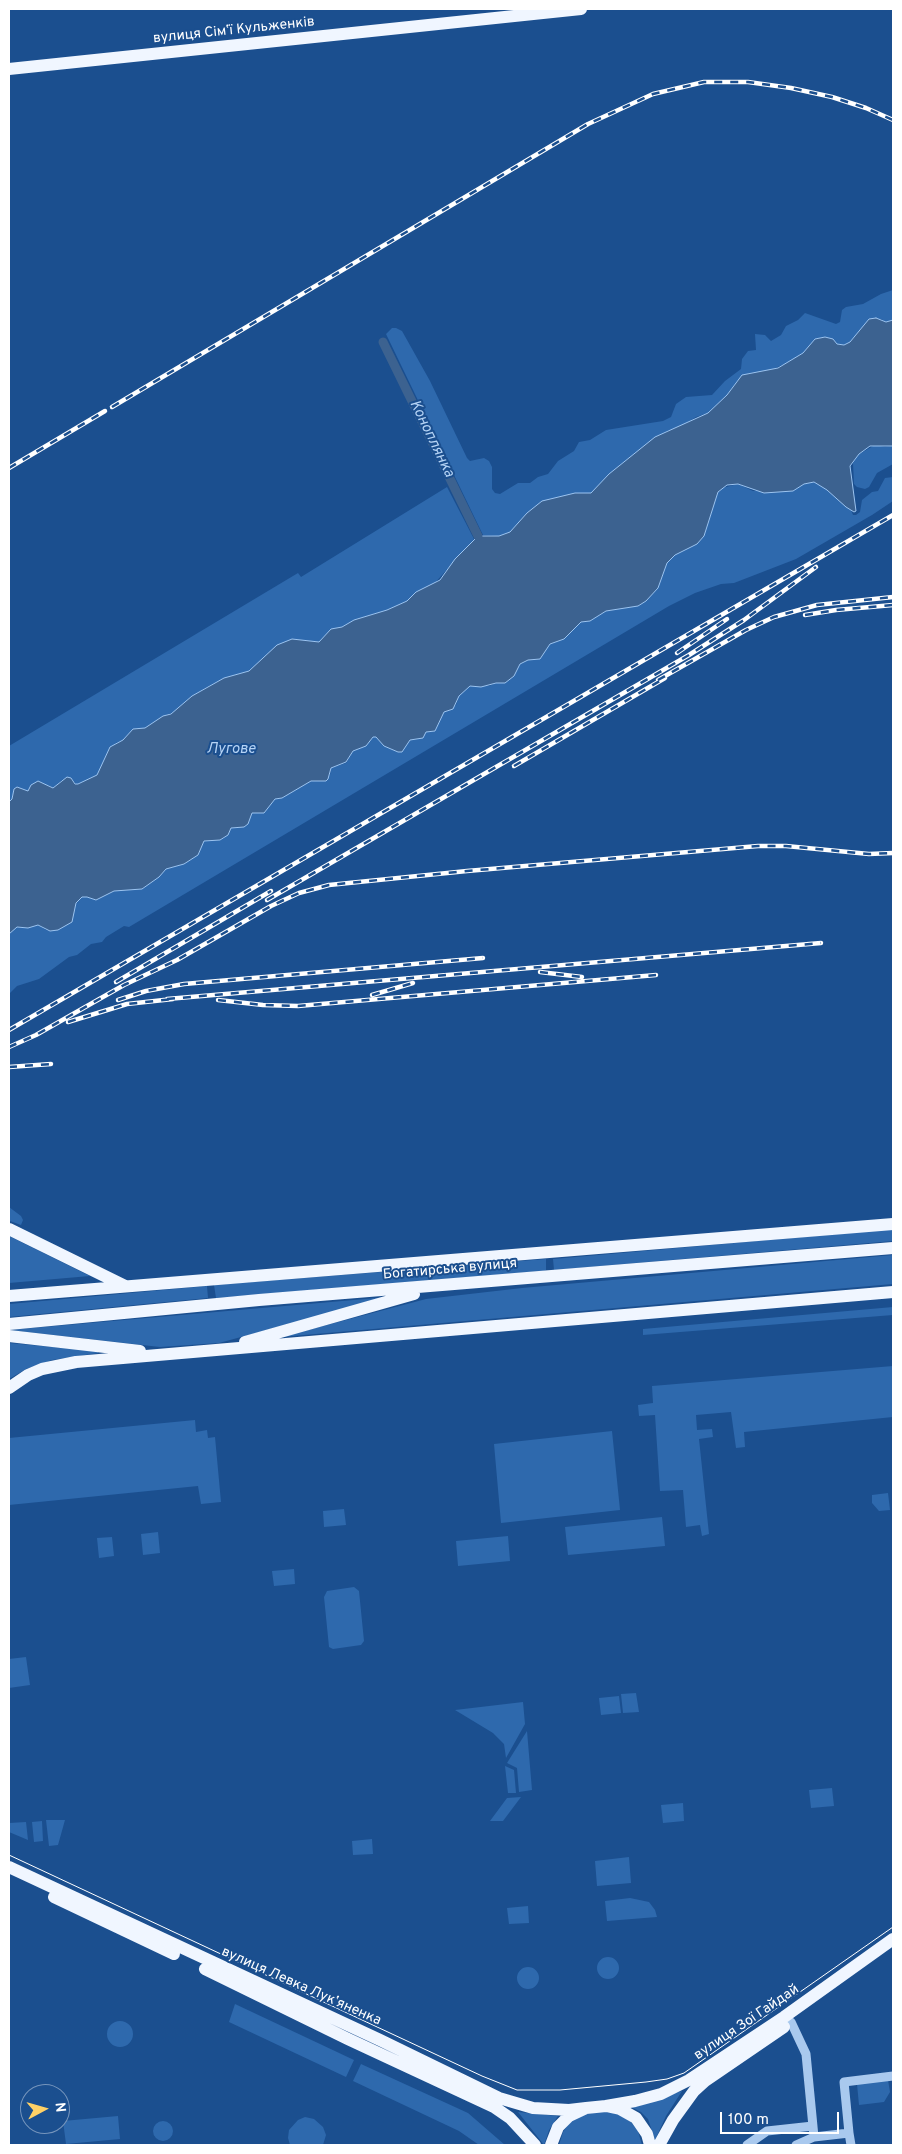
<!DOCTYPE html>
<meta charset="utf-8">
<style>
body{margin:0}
#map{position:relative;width:902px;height:2154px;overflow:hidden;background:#1b4f8f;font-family:Overpass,sans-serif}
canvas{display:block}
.frame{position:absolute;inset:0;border:10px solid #fff;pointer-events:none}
.north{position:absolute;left:20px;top:2084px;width:50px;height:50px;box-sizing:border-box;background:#1b4f8f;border:1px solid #7695bc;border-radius:50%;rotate:84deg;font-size:14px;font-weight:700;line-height:20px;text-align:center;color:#fff}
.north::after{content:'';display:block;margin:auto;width:18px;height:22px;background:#ffd166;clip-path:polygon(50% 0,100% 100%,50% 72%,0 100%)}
.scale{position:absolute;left:720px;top:2112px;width:119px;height:22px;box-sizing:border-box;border:2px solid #fff;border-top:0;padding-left:6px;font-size:15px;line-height:18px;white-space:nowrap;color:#fff;-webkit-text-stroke:4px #1b4f8f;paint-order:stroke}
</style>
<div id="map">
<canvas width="902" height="2154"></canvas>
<div class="frame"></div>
<div class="north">N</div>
<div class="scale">100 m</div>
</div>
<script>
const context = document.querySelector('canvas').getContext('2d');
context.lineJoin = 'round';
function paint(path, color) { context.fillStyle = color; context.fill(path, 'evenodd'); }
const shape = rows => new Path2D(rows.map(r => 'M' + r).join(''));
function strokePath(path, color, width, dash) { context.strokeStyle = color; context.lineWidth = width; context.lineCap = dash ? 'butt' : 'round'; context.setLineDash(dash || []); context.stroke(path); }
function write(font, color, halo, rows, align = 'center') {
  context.font = font + ' Overpass,sans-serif'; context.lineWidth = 4; context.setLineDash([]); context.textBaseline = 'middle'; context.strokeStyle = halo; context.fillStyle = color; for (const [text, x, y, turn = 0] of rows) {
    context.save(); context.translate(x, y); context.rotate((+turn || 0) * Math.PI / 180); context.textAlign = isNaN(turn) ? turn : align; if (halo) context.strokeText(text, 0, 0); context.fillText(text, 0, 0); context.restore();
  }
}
const green = shape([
 [893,290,893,320,886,322,881,319,864,326,850,342,844,345,837,344,833,339,825,337,815,339,803,353,792,361,766,372,749,373,737,381,727,395,708,413,696,417,680,427,667,431,620,465,591,493,574,493,527,513,510,532,499,536,483,535,386,334,392,328,396,328,402,331,430,381,467,458,470,461,484,458,489,461,492,467,492,489,495,493,500,494,518,483,530,483,538,477,548,474,558,461,574,451,579,442,590,440,606,430,663,421,671,417,676,404,686,397,712,395,725,381,741,369,742,359,748,351,756,350,755,334,765,335,771,341,781,335,786,326,798,320,805,313,836,324,840,322,842,310,846,307,863,304,881,294],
 [875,445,885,447,893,446,893,464,877,473,869,487,865,489,857,487,854,484,853,463,859,454],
 [893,477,893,501,872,515,796,559,734,583,721,584,695,593,669,606,129,927,124,926,106,937,102,942,91,944,77,955,69,957,39,979,17,986,9,994,9,934,16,927,23,928,38,925,46,930,53,931,82,897,87,897,96,900,114,891,142,889,159,877,166,869,184,864,198,855,204,841,220,840,224,838,231,828,244,827,248,824,252,813,264,813,275,799,282,798,311,781,322,781,330,775,331,768,346,763,353,751,366,746,373,737,376,737,384,746,398,752,405,747,410,740,418,739,426,732,435,731,444,712,456,705,459,696,470,686,489,686,496,683,507,681,514,676,520,664,528,660,540,659,550,644,564,639,581,622,590,621,606,611,638,606,646,601,658,588,667,563,675,555,697,544,704,536,718,492,722,488,738,484,753,491,793,491,804,484,814,482,827,490,851,510,853,515,856,515,860,512,862,500,872,492,878,491,885,478],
 [447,487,474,539,434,584,416,592,407,601,387,610,354,620,342,627,331,629,319,642,292,639,249,671,224,678,207,687,192,696,174,712,163,716,145,728,133,729,123,740,116,743,106,756,99,773,95,776,77,785,71,778,62,780,53,788,48,785,26,792,17,787,14,789,12,799,9,802,9,746,298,573,301,577],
 [9,1207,21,1216,23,1220,21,1225,10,1221],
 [893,1229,893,1241,554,1270,553,1259],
 [9,1236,90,1276,9,1283],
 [893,1255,893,1284,281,1337,426,1299,522,1288],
 [546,1259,546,1270,543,1271,216,1298,214,1285],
 [207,1286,208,1298,9,1317,9,1304],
 [388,1297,219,1343,160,1347,9,1330],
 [893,1307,893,1315,643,1335,643,1329],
 [9,1343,98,1351,98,1353,52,1360,26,1369,9,1379],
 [893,1366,893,1417,744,1432,745,1447,736,1448,731,1412,696,1415,697,1430,712,1429,713,1437,699,1439,709,1534,702,1536,700,1525,686,1527,683,1490,660,1491,655,1415,639,1416,638,1405,653,1403,652,1386],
 [195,1420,196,1432,207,1430,208,1438,215,1437,221,1502,201,1504,198,1486,9,1505,9,1438],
 [612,1431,620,1510,501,1523,494,1444],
 [888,1493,890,1510,879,1511,872,1503,872,1495],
 [344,1509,346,1525,324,1527,323,1511],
 [662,1517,665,1546,568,1555,565,1527],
 [158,1532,160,1553,143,1555,141,1534],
 [508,1536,510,1561,458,1566,456,1541],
 [112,1537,114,1556,99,1558,97,1538],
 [294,1569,295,1584,274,1586,272,1571],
 [354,1587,359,1591,364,1641,361,1645,333,1649,329,1647,324,1597,327,1591],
 [26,1657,30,1685,9,1688,9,1659],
 [636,1693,639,1712,623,1713,621,1694],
 [619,1696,621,1713,601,1715,599,1698],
 [523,1702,525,1724,506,1758,504,1744,493,1733,455,1710],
 [527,1731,532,1790,519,1792,517,1768,507,1763],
 [505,1766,514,1770,516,1793,508,1793],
 [832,1788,834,1806,811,1808,809,1790],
 [521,1797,503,1821,490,1821,507,1798],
 [683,1803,684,1821,663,1823,661,1805],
 [46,1820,65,1820,58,1845,49,1846],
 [42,1821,43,1841,34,1842,32,1822],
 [26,1822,28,1840,9,1832,9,1823],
 [372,1839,373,1854,353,1855,352,1841],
 [629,1857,631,1883,597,1886,595,1861],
 [630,1898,649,1902,655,1910,657,1917,607,1921,605,1901],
 [528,1906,529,1923,509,1924,507,1908],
 '597 1968a11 11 0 1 1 22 0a11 11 0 1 1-22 0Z',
 '517 1978a11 11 0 1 1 22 0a11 11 0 1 1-22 0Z',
 [235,2004,354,2060,346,2077,229,2022],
 '107 2034a13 13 0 1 1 26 0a13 13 0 1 1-26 0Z',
 [361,2064,468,2113,505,2145,479,2145,459,2131,353,2081],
 [888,2080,890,2092,884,2102,859,2105,857,2084],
 [682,2091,666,2116,655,2140,648,2119,641,2112,629,2106],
 [612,2110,631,2122,638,2131,642,2145,559,2145,563,2132,570,2122,579,2115],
 [518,2112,558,2116,549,2130,544,2145],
 [118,2116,120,2139,66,2144,63,2121],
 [305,2117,314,2119,323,2127,326,2135,323,2145,290,2145,288,2138,289,2130,298,2120],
 '153 2131a10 10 0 1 1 20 0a10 10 0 1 1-20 0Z'
]);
const water = shape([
 [876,318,886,322,893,320,893,446,870,446,859,454,850,466,856,511,854,512,846,507,827,490,814,482,804,484,793,491,764,493,738,484,727,485,718,492,704,536,697,544,675,555,667,563,658,588,646,601,638,606,606,611,590,621,581,622,564,639,550,644,540,659,528,660,520,664,514,676,505,683,496,683,481,687,470,686,459,696,453,709,444,712,435,731,426,732,423,738,410,740,402,752,398,752,384,746,376,737,373,737,366,746,353,751,346,762,331,768,328,779,326,781,311,781,282,798,275,799,264,813,252,813,248,824,244,827,231,828,228,835,220,840,204,841,198,855,184,864,166,869,159,877,142,889,114,891,96,900,87,897,82,897,76,903,72,922,58,930,50,931,38,925,28,928,17,927,9,934,9,802,12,799,14,789,17,787,28,791,31,785,38,781,53,788,67,777,71,778,75,784,78,784,97,775,110,747,123,740,133,729,145,728,163,716,171,714,192,696,224,678,249,671,277,645,292,639,319,642,331,629,342,627,354,620,387,610,407,601,416,592,440,580,455,559,478,536,499,536,510,532,527,513,542,501,575,493,591,493,609,474,655,437,708,413,727,395,742,375,778,368,803,353,815,339,825,337,833,339,837,344,844,345,850,342,869,319,876,318]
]);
const canal = shape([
 [383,342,478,536]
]);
const minor = shape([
 [791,2022,806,2054,814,2137],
 [849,2133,844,2082,893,2076],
 [747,2145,767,2131,813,2126],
 [796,2145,814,2137,849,2133,851,2145]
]);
const major = shape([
 [9,69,581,9],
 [9,1229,125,1286],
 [9,1296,893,1224],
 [9,1324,259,1300,893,1248],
 [9,1336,140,1351],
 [245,1342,414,1294],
 [9,1388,28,1375,42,1369,76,1362,893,1292],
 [9,1867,380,2040,499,2098,533,2108,569,2110,586,2108],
 [54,1897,174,1954],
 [205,1969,348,2039,494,2107,510,2118,535,2145],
 [606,2106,635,2101,661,2094,689,2080,784,2017,893,1939],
 [551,2145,558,2127,569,2116,586,2108,606,2106,620,2109,636,2118,647,2134,650,2145],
 [659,2145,673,2120,694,2091,705,2081,784,2027]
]);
const tram = shape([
 [9,1855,482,2076,517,2090,560,2090,646,2082,667,2079,684,2073,893,1927]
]);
const rail = shape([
 [112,407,588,124,653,94,704,82,748,82,791,88,832,97,866,108,893,120],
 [9,468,105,411],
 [805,615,836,610,893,605],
 [677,653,727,619],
 [658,680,746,630,774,617,817,605,893,597],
 [514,766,665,678],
 [267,900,689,655,744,620,816,567],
 [540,972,582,977],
 [116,982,271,891],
 [372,995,413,983],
 [167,999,821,943],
 [118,1000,146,991,184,984,483,958],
 [218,1000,263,1005,298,1006,656,975],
 [68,1022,127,1004,173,999],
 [9,1030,893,515],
 [9,1047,36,1035,124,985,177,960,271,906,299,893,329,885,467,871,758,846,786,846,869,854,893,853],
 [9,1067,51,1064]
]);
const streetNames = [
 ["вулиця Сімʼї Кульженків",234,31,-6],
 ["Богатирська вулиця",450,1270,-5],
 ["вулиця Левка Лукʼяненка",301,1987,24],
 ["вулиця Зої Гайдай",747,2023,-34]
];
const waterNames = [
 ["Коноплянка",431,439,64],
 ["Лугове",231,750]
];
paint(green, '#2e69ad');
paint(water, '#3c6290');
strokePath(water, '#9cc4f0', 1);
strokePath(canal, '#3c6290', 9);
strokePath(minor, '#a9c9ee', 9);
strokePath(major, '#f0f6ff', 12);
strokePath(tram, '#fff', 1);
strokePath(rail, '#fff', 4.5);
strokePath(rail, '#1b4f8f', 2.5, [8]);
write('14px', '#fff', '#1b4f8f', streetNames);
write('italic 15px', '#b5d3f5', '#1b4f8f', waterNames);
</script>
